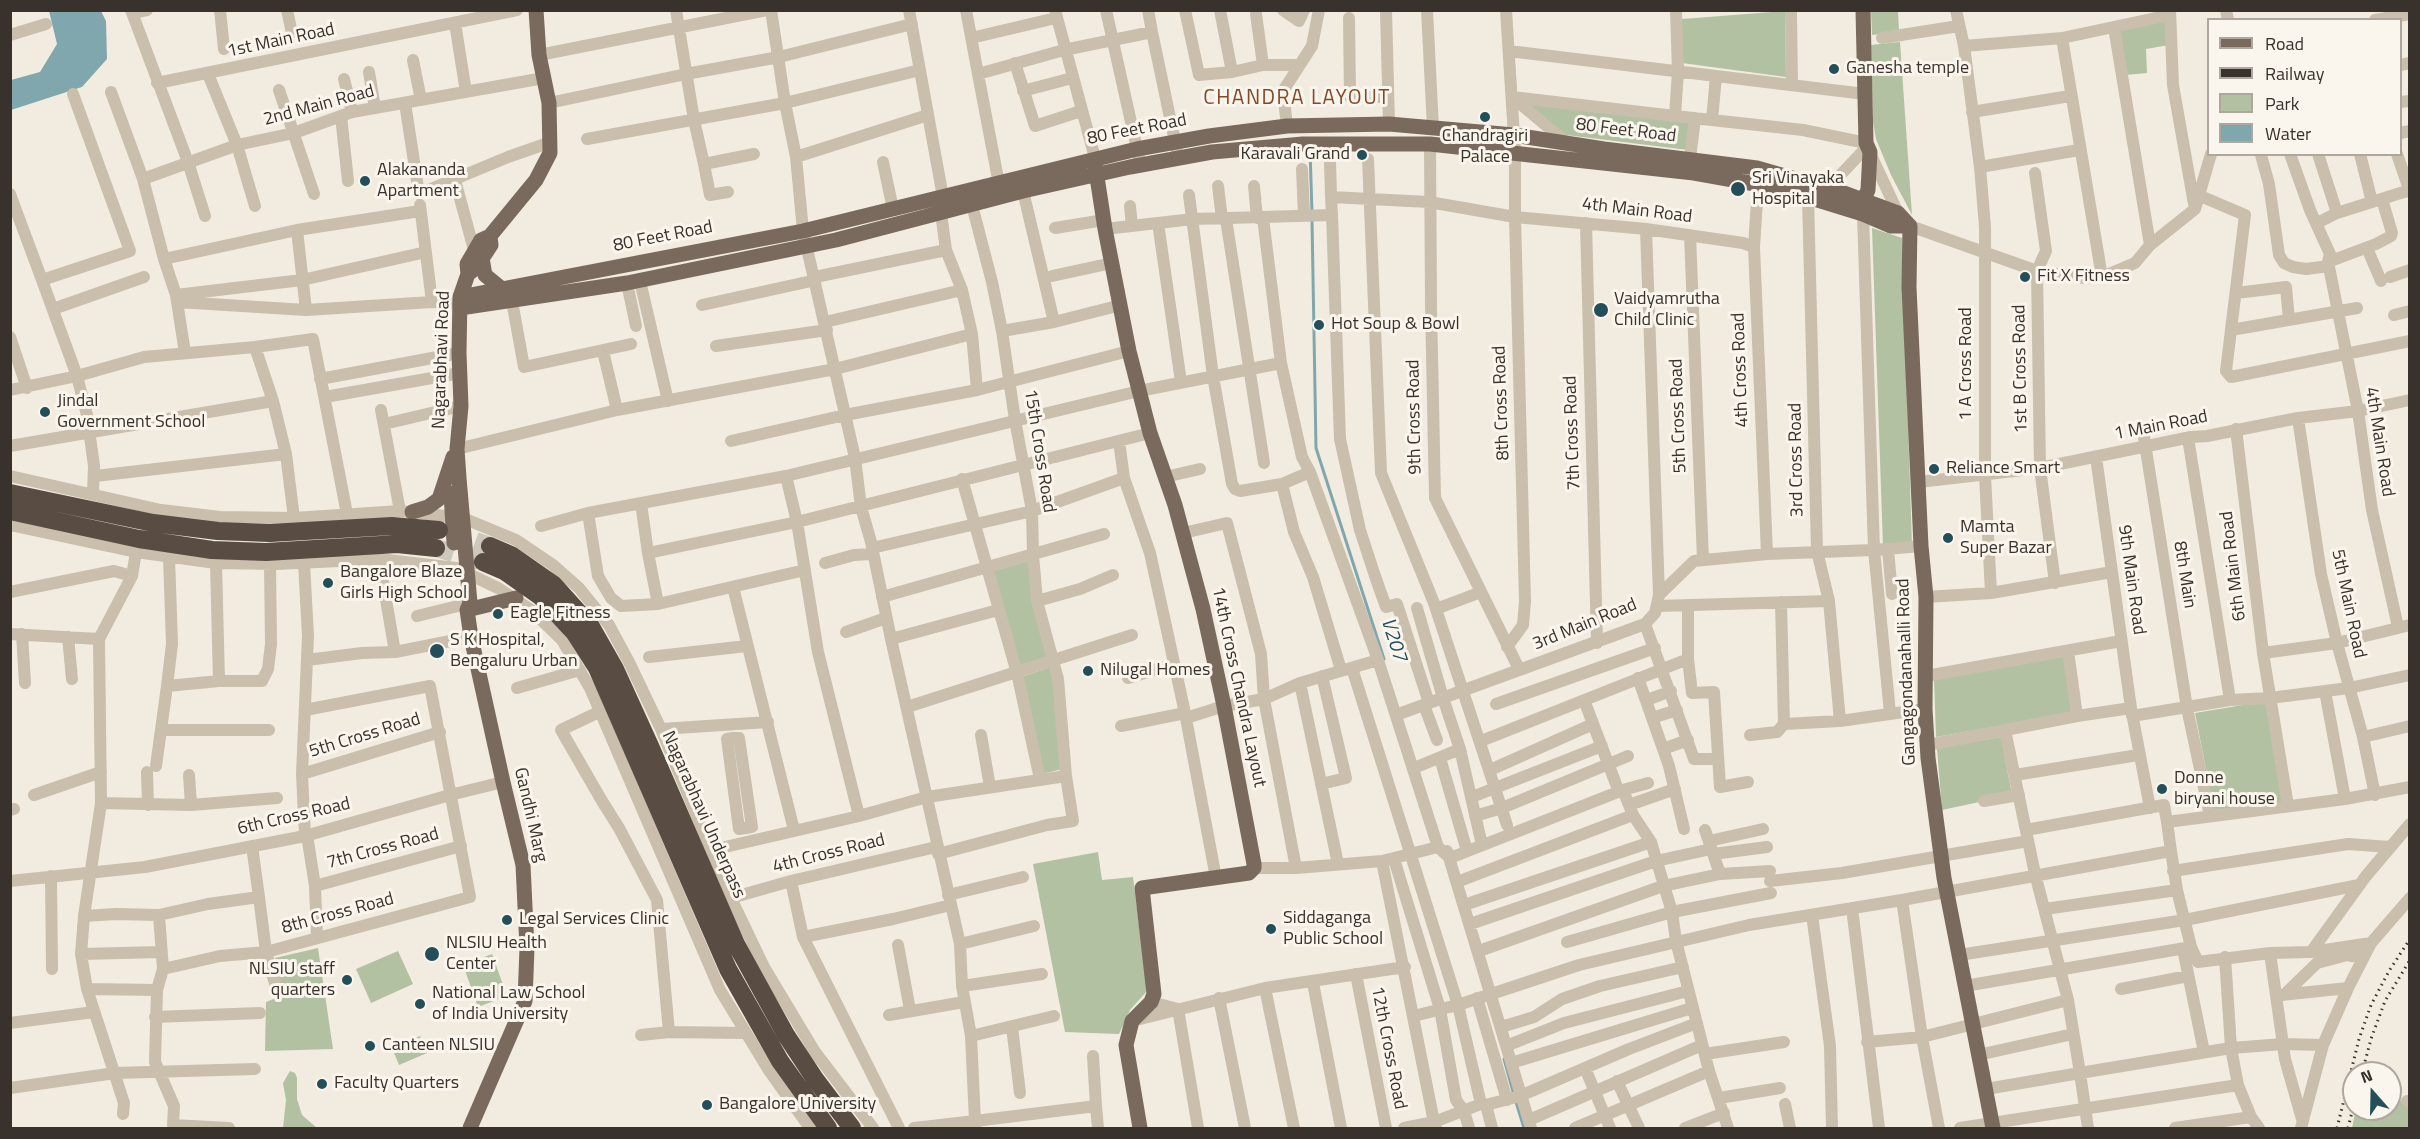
<!DOCTYPE html>
<style>
body{margin:0}
#map{position:relative;width:2420px;height:1139px;overflow:hidden;background:#f2ece0;font-family:"Titillium Web",sans-serif}
canvas{display:block}
.frame{position:absolute;inset:0;border:12px solid #39312b;pointer-events:none}
.legend{position:absolute;left:2207px;top:18px;width:195px;height:138px;box-sizing:border-box;background:#faf5ed;border:2px solid #ada79f;margin:0;padding:8px 10px;list-style:none;font-size:18px;color:#39312b}
.legend li{display:flex;align-items:center;gap:12px;height:30px}
.legend b{width:30px;border:2px solid #ada79f}
.north{position:absolute;left:2342px;top:1061px;width:60px;height:60px;box-sizing:border-box;background:#faf5ed;border:2px solid #ada79f;border-radius:50%;rotate:340deg;font-size:16px;font-weight:700;line-height:24px;text-align:center;color:#39312b}
.north::after{content:'';display:block;margin:auto;width:21px;height:27px;background:#224f59;clip-path:polygon(50% 0,100% 100%,50% 72%,0 100%)}
</style>
<div id="map">
<canvas width="2420" height="1139"></canvas>
<div class="frame"></div>
<ul class="legend">
<li><b style="height:8px;background:#7a6a5d"></b>Road</li>
<li><b style="height:8px;background:#39312b"></b>Railway</li>
<li><b style="height:16px;background:#b2c1a1"></b>Park</li>
<li><b style="height:16px;background:#80a7ae"></b>Water</li>
</ul>
<div class="north">N</div>
</div>
<script>
const context = document.querySelector('canvas').getContext('2d');
context.lineJoin = 'round';
function paint(path, color) { context.fillStyle = color; context.fill(path, 'evenodd'); }
const shape = rows => new Path2D(rows.map(r => 'M' + r).join(''));
function strokePath(path, color, width, dash) { context.strokeStyle = color; context.lineWidth = width; context.lineCap = dash ? 'butt' : 'round'; context.setLineDash(dash || []); context.stroke(path); }
function write(font, color, halo, rows, align = 'center') {
  context.font = font + ' "Titillium Web",sans-serif'; context.lineWidth = 6; context.setLineDash([]); context.textBaseline = 'middle'; context.strokeStyle = halo; context.fillStyle = color; for (const [text, x, y, turn = 0] of rows) {
    context.save(); context.translate(x, y); context.rotate((+turn || 0) * Math.PI / 180); context.textAlign = isNaN(turn) ? turn : align; if (halo) context.strokeText(text, 0, 0); context.fillText(text, 0, 0); context.restore();
  }
}
const green = shape([
 [1785,11,1786,77,1682,63,1682,19],
 [1871,11,1898,11,1899,32,1872,35],
 [2167,20,2169,45,2146,49,2147,73,2125,75,2118,30],
 [1900,42,1912,215,1891,175,1876,139,1873,122,1871,45],
 [1525,103,1689,123,1688,150,1566,135],
 [1872,228,1902,238,1912,545,1883,547],
 [1029,559,1048,657,1020,667,991,570],
 [2064,656,2072,713,1936,737,1934,678],
 [1051,667,1063,769,1041,774,1021,677],
 [2273,700,2292,801,2214,810,2195,713],
 [2001,737,2012,795,1942,810,1937,748],
 [1098,852,1102,880,1133,877,1147,991,1130,1010,1119,1034,1065,1032,1033,864],
 [318,948,333,1049,265,1051,266,1002,281,996,275,958],
 [398,951,413,984,371,1003,356,969],
 [492,954,507,996,478,1007,463,965],
 [420,1036,427,1053,399,1065,392,1048],
 [290,1071,295,1073,297,1078,297,1099,302,1115,317,1128,283,1128,286,1100,283,1083],
 [2390,1099,2409,1102,2409,1128,2352,1128,2356,1109,2390,1109]
]);
const water = shape([
 [49,11,101,11,106,21,107,59,82,87,11,110,11,80,40,72,57,44]
]);
const stream = shape([
 [1310,149,1312,213],
 [1312,220,1316,448,1384,659],
 [1504,1059,1514,1095],
 [1516,1102,1524,1128]
]);
const highwayTunnel = shape([
 [450,532,490,546],
 [436,548,482,562]
]);
const minor = shape([
 [131,10,188,162,205,216],
 [220,10,224,49],
 [287,10,292,33],
 [676,10,694,120,704,164,754,154],
 [771,10,785,103,796,157,803,231,855,458,861,507,871,542,891,639,960,944,962,986,971,1036,975,1121,914,1128],
 [909,10,943,197,941,213,946,250],
 [966,10,978,74,1064,50,1152,32,1177,151],
 [1055,10,1095,158],
 [1106,10,1139,158],
 [1148,10,1152,32],
 [1185,10,1199,75,1232,72,1263,65,1300,65],
 [1220,10,1232,72],
 [1283,10,1299,21,1304,10],
 [1386,10,1389,124],
 [1427,10,1433,128],
 [1506,10,1515,152,1515,217,1525,601,1523,625,1507,647],
 [1676,10,1678,71,1675,116,1803,130,1866,143],
 [1791,10,1792,85],
 [1956,10,1964,46,1980,167,1985,227,1985,475,1991,593],
 [2170,10,2173,85,2194,204],
 [2226,10,2228,20],
 [132,13,147,10],
 [1256,14,1263,65],
 [1349,18,1350,97,1388,97],
 [2375,20,2410,14],
 [455,23,466,92],
 [2114,27,2150,245],
 [10,35,46,24],
 [971,38,1056,18],
 [1882,38,1959,26],
 [2062,38,2102,277],
 [1964,46,2062,38,2170,15],
 [1509,51,1865,94],
 [539,55,767,10],
 [413,60,421,100],
 [1015,63,1035,126,1081,111],
 [2400,65,2410,63],
 [369,72,375,108],
 [208,74,237,145,255,206],
 [978,74,999,184],
 [344,79,352,112],
 [157,83,517,10],
 [279,90,314,194],
 [1023,91,1072,78],
 [111,92,143,179,164,259,176,295,185,353],
 [73,94,130,251,42,280,77,376,87,415,94,466,93,494],
 [1512,97,1675,116],
 [1512,97,1567,143],
 [2400,102,2410,101],
 [405,103,419,194,508,157,551,142],
 [549,103,686,74,779,57,912,24],
 [1972,112,2070,96],
 [341,116,348,181],
 [1712,120,1716,76],
 [1287,126,1283,91,1312,46,1319,10],
 [2400,133,2410,131],
 [587,139,785,103,920,70],
 [1430,144,1431,306,1435,498,1519,669],
 [1870,153,1898,213],
 [2290,154,2310,210,2330,254,2328,262,2358,411,2372,510,2398,627],
 [2318,154,2337,213],
 [2360,154,2372,202],
 [2397,154,2410,192],
 [2261,155,2269,184,2279,255,2284,263,2293,267,2306,269,2329,266],
 [796,157,928,115],
 [1368,159,1381,473,1434,603,1507,825],
 [1690,159,1695,118],
 [883,162,893,209],
 [1330,162,1331,197],
 [704,164,710,195,728,192],
 [1980,167,2079,150],
 [1302,169,1304,215],
 [2035,173,2046,251,2037,271,2040,468,2055,583],
 [143,179,237,145,294,133,352,112,544,78],
 [455,180,474,250],
 [1758,185,1754,247,1767,554],
 [1218,186,1222,219],
 [1254,186,1257,218],
 [1828,188,1863,151],
 [1023,191,1054,322],
 [10,194,42,280],
 [1189,195,1213,376,1232,484,1235,489,1240,491,1282,484,1310,472],
 [2198,195,2245,215,2226,371,2231,377,2410,341],
 [1808,197,1817,551,1829,601,1840,721],
 [420,205,432,302],
 [1130,206,1132,226],
 [1863,214,1874,550,1890,713],
 [1332,215,1340,439,1360,530,1375,576,1386,607,1397,604,1429,703],
 [1263,218,1281,363],
 [1226,219,1264,463],
 [1158,223,1181,382],
 [1586,223,1597,643],
 [2317,223,2337,213,2410,190],
 [1910,226,2037,271,2084,278,2102,277,2135,263,2150,245,2195,209,2211,154],
 [1055,228,1104,220],
 [1105,229,1193,219,1332,215,1331,197,1429,202,1515,217,1646,229,1743,243,1754,247],
 [1646,229,1659,595],
 [297,230,306,310],
 [1690,235,1703,560],
 [2367,248,2381,281],
 [164,259,297,230,420,211],
 [2328,262,2376,244,2391,236,2392,233,2382,199],
 [1052,276,1112,263],
 [815,277,946,250,962,290,972,334,977,390],
 [2390,277,2410,270],
 [640,281,668,401],
 [627,283,636,326],
 [2236,293,2286,287,2289,320],
 [176,295,302,280,426,252],
 [512,301,524,367,631,344],
 [177,302,306,310,432,302,449,303],
 [702,305,816,280],
 [53,309,144,277],
 [2394,315,2410,311],
 [825,322,962,290],
 [2231,330,2357,308],
 [1002,331,1054,322,1121,305],
 [10,337,27,388],
 [716,346,827,330],
 [255,347,273,401,286,454,294,518],
 [603,351,617,410],
 [320,379,459,353],
 [10,390,77,376,144,357,255,347,313,339,347,514],
 [325,397,460,373],
 [381,410,400,511],
 [2298,418,2321,574,2337,643,2363,737,2375,795],
 [384,424,461,406],
 [2236,429,2263,653,2288,806],
 [2143,431,2187,708,2210,816],
 [2188,438,2230,700],
 [731,441,845,415,977,390,1129,351],
 [1119,441,1124,478,1150,553,1185,713,1216,878],
 [10,446,273,401],
 [457,449,617,410,835,369,972,334],
 [2096,457,2131,708],
 [10,476,161,510,220,517,294,518,400,511,463,518,516,540,553,565,579,588,609,625,629,662,661,729,731,898,764,967,815,1052,873,1128],
 [95,476,286,454],
 [1165,477,1200,469],
 [962,479,1017,673,1040,779],
 [1919,482,2040,468,2191,437,2207,436,2298,418,2358,411,2410,400],
 [1282,484,1294,532,1313,577,1341,670],
 [641,503,648,553,658,604],
 [588,513,598,576,611,598,621,606,658,604,805,570],
 [10,525,136,552,216,563,277,564,379,559,456,568,498,588,531,610,562,640,590,688,720,990,768,1069,810,1128],
 [541,526,588,513,786,476],
 [1183,533,1227,523,1261,654,1264,699,1296,868],
 [872,548,1032,511,1124,478],
 [1888,549,1892,594],
 [648,553,797,522,1150,433],
 [379,559,395,652],
 [304,563,308,636,302,774,305,836],
 [825,563,854,555,873,554],
 [733,587,794,830],
 [10,592,114,571,132,576],
 [882,597,1104,534],
 [1926,597,1991,593,2112,572],
 [1037,601,1080,589,1113,575],
 [1781,602,1784,724],
 [1688,605,1688,659,1692,693,1714,692,1720,787,1748,782],
 [1657,606,1829,601],
 [1417,608,1443,698,1460,749,1482,845],
 [1436,609,1481,592],
 [417,616,462,605],
 [1645,624,1694,759,1716,759],
 [846,632,886,618],
 [10,634,99,639],
 [22,634,25,683],
 [68,637,72,679],
 [891,639,998,610],
 [2068,651,2077,716],
 [2263,653,2337,643,2410,625],
 [649,657,747,646],
 [307,660,362,653,395,652,471,637],
 [1352,668,1458,1005,1481,1104],
 [1926,676,2121,641],
 [1128,678,1174,664],
 [1638,678,1669,766,1684,829],
 [219,681,262,681,268,669,271,644,270,564],
 [1300,683,1338,864],
 [167,686,172,644,169,557],
 [517,688,580,670],
 [2325,691,2345,799],
 [1584,700,1619,792],
 [1647,700,1671,691],
 [1496,704,1655,648],
 [1424,705,1437,740],
 [907,707,1132,635],
 [601,711,561,730,602,801,619,828,657,900,669,1032],
 [1396,715,1645,624,1655,613,1659,595,1694,561,1767,554,1874,550,1921,546],
 [2132,716,2230,700,2270,698,2349,688,2410,675],
 [1186,718,1224,706,1264,699,1300,683,1378,660],
 [1652,718,1677,710],
 [1784,724,1840,721,1925,709],
 [1121,726,1185,713],
 [661,729,768,722],
 [161,730,269,730],
 [2005,730,2035,874,2068,1000,2080,1073,2231,1048,2238,1085,2251,1117,2259,1128],
 [981,735,990,787],
 [1750,735,1777,732,1784,724],
 [2363,737,2410,726],
 [733,738,739,738,752,827,739,829,727,739,733,738],
 [1481,741,1688,659],
 [1928,745,2077,716,2131,708,2150,808],
 [1663,749,1688,740],
 [1440,758,1467,851],
 [156,766,167,686,219,681,216,563],
 [1419,766,1460,749],
 [1490,770,1593,724],
 [147,772,148,805],
 [302,774,440,732],
 [189,775,191,805],
 [2015,775,2138,755],
 [1321,784,1346,778,1322,676],
 [1623,790,1648,783],
 [34,795,101,772],
 [1472,797,1602,746],
 [1984,801,2019,795],
 [101,803,191,805,277,798],
 [1629,805,1675,789],
 [10,810,14,809],
 [859,816,818,652,797,522,786,476,1139,391,1281,363,1302,457,1310,472,1378,660,1438,847],
 [1475,816,1502,808,1628,756],
 [2026,830,2164,805,2167,822],
 [307,835,315,886,317,938],
 [1709,841,1763,829],
 [712,850,859,816,927,797,1066,776],
 [1447,851,1531,1128],
 [2171,851,2177,890,2191,947,2198,962,2270,953,2311,952,2371,943],
 [938,854,1047,825,1073,821,1066,776,1058,679,1037,601,1033,555,1032,511,1015,420,1002,331,992,282,972,205],
 [1713,854,1767,847],
 [1394,859,1440,1009,1456,1100,1464,1111,1469,1128],
 [1382,861,1434,1122,1481,1104,1486,1105,1520,1096,1629,1049,1697,1023],
 [1254,868,1296,868,1382,861,1438,847,1450,858,1623,790,1633,815,1651,842,1672,912,1676,941,1709,1071,1728,1128],
 [2173,871,2348,844,2390,847],
 [1720,874,1770,871],
 [51,876,52,969],
 [10,881,145,867,305,836,450,795,503,782],
 [791,881,803,937,899,1128],
 [1770,881,1842,873,2028,841],
 [1457,882,1633,815],
 [315,886,461,846],
 [948,895,1023,877],
 [259,897,266,952,276,987],
 [731,898,791,881,936,847],
 [1902,900,1922,1037,1939,1128],
 [1464,905,1651,842],
 [1852,908,1879,1128],
 [2045,909,2177,890],
 [159,915,163,969,157,990,155,1062,174,1106,173,1125,229,1128],
 [1812,915,1830,1046,1832,1128],
 [84,916,101,803,99,639,132,576,137,546],
 [1470,924,1656,861,1711,849],
 [803,937,893,919,951,905],
 [1567,942,1672,912,1771,893],
 [960,944,1034,926],
 [898,945,910,1010],
 [2183,949,2204,1052],
 [1479,951,1663,886,1720,874,1705,830],
 [2311,952,2366,876,2410,824],
 [2270,953,2285,1059,2302,1119],
 [81,954,161,952],
 [1959,955,2185,920,2359,885],
 [2225,957,2231,1048,2283,1044,2323,1045],
 [163,969,220,956,266,952,470,897,430,686,305,710],
 [1356,974,1386,1128],
 [1313,983,1341,1128],
 [962,986,1042,974],
 [1965,986,2191,947],
 [1265,988,1294,1128],
 [87,989,157,990],
 [2121,989,2188,976],
 [2281,995,2348,988],
 [2284,995,2317,963,2347,955,2363,958],
 [1219,998,1245,1128],
 [1477,998,1507,1100],
 [1151,1002,1178,1009,1198,1128],
 [889,1015,964,1002],
 [1414,1016,1461,1004,1579,965,1749,925,1902,900,2171,851,2167,822,2345,799,2410,787],
 [155,1017,260,1013],
 [1132,1021,1265,988,1405,967],
 [10,1023,94,1012],
 [1012,1027,1020,1093],
 [1501,1027,1534,1017,1562,999,1600,986,1683,967],
 [641,1035,669,1032,744,1033],
 [971,1036,1054,1016],
 [1867,1042,1922,1037,2068,1000],
 [1506,1046,1564,1023,1688,991],
 [1705,1054,1784,1042],
 [1978,1055,2073,1034],
 [1093,1056,1096,1106],
 [1511,1063,1692,1008],
 [1585,1068,1610,1128],
 [1617,1081,1639,1128],
 [10,1088,115,1073,255,1069],
 [1986,1089,2080,1073,2088,1128],
 [1719,1098,1780,1088],
 [2407,1101,2410,1102],
 [1785,1104,1790,1128],
 [1486,1105,1492,1128],
 [123,1114,124,1103,87,989,81,954,84,916,116,914,159,915,208,904,259,897,252,846],
 [1529,1120,1702,1045],
 [975,1127,975,1121,1096,1106,1098,1128],
 [1404,1128,1434,1122,1436,1128],
 [1575,1128,1709,1071],
 [1685,1128,1724,1113],
 [1960,1128,2238,1085],
 [2175,1128,2251,1117],
 [2301,1128,2323,1045,2348,988,2371,943,2410,898]
]);
const major = shape([
 [1863,10,1866,143,1870,152,1868,190,1864,199],
 [1095,164,1105,229,1129,351,1150,433,1175,505,1203,609,1224,706,1254,864,1254,868,1249,873,1142,888,1154,994,1151,1002,1132,1021,1126,1045,1140,1128],
 [490,236,536,180,550,153,549,103,539,55,536,10],
 [482,258,485,275,502,289],
 [468,274,476,268,491,245,490,236,481,240,467,264,468,274,460,297,459,353,461,406,457,449,459,478,470,603,467,610,471,637,503,782,523,865,527,948,525,1001,470,1128],
 [460,297,803,231,1137,149,1209,136,1287,126,1389,124,1514,135,1604,149,1757,168,1844,193,1898,213,1910,226,1909,287,1921,546,1926,597,1925,709,1928,758,1944,878,1993,1128],
 [460,308,627,283,836,240,1023,191,1130,167,1212,152,1303,144,1430,144,1694,173,1761,185,1808,197,1863,214,1891,226,1910,226],
 [451,493,454,543],
 [412,512,428,507,439,499,453,457],
 [467,610,516,598]
]);
const highway = shape([
 [10,493,153,523,218,531,270,533,392,526,439,530],
 [10,511,139,539,212,550,266,552,397,544,436,548],
 [490,546,511,555,554,585,590,625,615,669,650,746,736,944,786,1035,815,1079,852,1128],
 [483,562,504,571,541,597,574,632,597,668,728,969,780,1061,828,1128]
]);
const rail = shape([
 [2362,1073,2371,1039,2385,1001,2410,960],
 [2337,1128,2359,1039,2371,1005,2389,971,2410,939],
 [2348,1128,2354,1104]
]);
const markers = [
 [1834,69,6,"#224f59"],
 [1485,117,6,"#224f59"],
 [1362,155,6,"#224f59"],
 [365,181,6,"#224f59"],
 [1738,189,8,"#224f59"],
 [2025,277,6,"#224f59"],
 [1601,310,8,"#224f59"],
 [1319,325,6,"#224f59"],
 [45,412,6,"#224f59"],
 [1934,469,6,"#224f59"],
 [1948,538,6,"#224f59"],
 [328,583,6,"#224f59"],
 [498,614,6,"#224f59"],
 [437,651,8,"#224f59"],
 [1088,671,6,"#224f59"],
 [2162,789,6,"#224f59"],
 [507,920,6,"#224f59"],
 [1271,929,6,"#224f59"],
 [432,954,8,"#224f59"],
 [347,980,6,"#224f59"],
 [420,1004,6,"#224f59"],
 [370,1046,6,"#224f59"],
 [322,1084,6,"#224f59"],
 [707,1105,6,"#224f59"]
];
const streetNames = [
 ["1st Main Road",281,41,-12],
 ["2nd Main Road",319,106,-15],
 ["80 Feet Road",1137,130,-11],
 ["80 Feet Road",1626,131,7],
 ["4th Main Road",1637,211,7],
 ["80 Feet Road",663,237,-11],
 ["Nagarabhavi Road",442,360,-88],
 ["1 A Cross Road",1967,364,-90],
 ["1st B Cross Road",2021,369,-91],
 ["4th Cross Road",1741,370,-92],
 ["8th Cross Road",1502,403,-92],
 ["5th Cross Road",1679,416,-92],
 ["9th Cross Road",1415,417,-91],
 ["1 Main Road",2161,426,-11],
 ["7th Cross Road",1573,433,-92],
 ["4th Main Road",2379,442,81],
 ["15th Cross Road",1039,451,81],
 ["3rd Cross Road",1797,460,-91],
 ["6th Main Road",2234,566,-97],
 ["8th Main",2184,575,81],
 ["9th Main Road",2131,580,82],
 ["5th Main Road",2348,604,78],
 ["3rd Main Road",1585,625,-22],
 ["Gangagondanahalli Road",1907,672,-92],
 ["14th Cross Chandra Layout",1238,687,78],
 ["5th Cross Road",365,736,-17],
 ["Gandhi Marg",530,815,77],
 ["Nagarabhavi Underpass",703,815,66],
 ["6th Cross Road",294,817,-13],
 ["7th Cross Road",383,849,-15],
 ["4th Cross Road",829,854,-14],
 ["8th Cross Road",338,914,-15],
 ["12th Cross Road",1388,1048,79]
];
const poiNames = [
 ["Ganesha temple",1846,69],
 ["Chandragiri",1485,137,"center"],
 ["Palace",1485,158,"center"],
 ["Karavali Grand",1350,155,"right"],
 ["Alakananda",377,171],
 ["Apartment",377,192],
 ["Sri Vinayaka",1752,179],
 ["Hospital",1752,200],
 ["Fit X Fitness",2037,277],
 ["Vaidyamrutha",1614,300],
 ["Child Clinic",1614,321],
 ["Hot Soup & Bowl",1331,325],
 ["Jindal",57,402],
 ["Government School",57,423],
 ["Reliance Smart",1946,469],
 ["Mamta",1960,528],
 ["Super Bazar",1960,549],
 ["Bangalore Blaze",340,573],
 ["Girls High School",340,594],
 ["Eagle Fitness",510,614],
 ["S K Hospital,",450,641],
 ["Bengaluru Urban",450,662],
 ["Nilugal Homes",1100,671],
 ["Donne",2174,779],
 ["biryani house",2174,800],
 ["Siddaganga",1283,919],
 ["Public School",1283,940],
 ["Legal Services Clinic",519,920],
 ["NLSIU Health",446,944],
 ["Center",446,965],
 ["NLSIU staff",335,970,"right"],
 ["quarters",335,991,"right"],
 ["National Law School",432,994],
 ["of India University",432,1015],
 ["Canteen NLSIU",382,1046],
 ["Faculty Quarters",334,1084],
 ["Bangalore University",719,1105]
];
const waterNames = [
 ["V207",1393,640,72]
];
const quarterNames = [
 ["CHANDRA LAYOUT",1297,99]
];
paint(green, '#b2c1a1');
paint(water, '#80a7ae');
strokePath(stream, '#80a7ae', 3);
strokePath(highwayTunnel, '#cdc7bc', 18, [18, 9]);
strokePath(minor, '#cabeac', 12);
strokePath(major, '#7a6a5d', 15);
strokePath(highway, '#594c42', 18);
strokePath(rail, '#39312b', 3, [1.5, 4.5]);
for (const [x, y, r, color] of markers) { const dot = new Path2D(); dot.arc(x, y, r, 0, 2 * Math.PI); context.fillStyle = color; context.fill(dot); strokePath(dot, '#faf5ed', 2); }
write('18px', '#39312b', '#faf5ed', streetNames);
write('18px', '#39312b', '#faf5ed', poiNames, 'left');
write('italic 20px', '#224f59', '#faf5ed', waterNames);
context.letterSpacing = '1.5px';
write('21px', '#844927', '#faf5ed', quarterNames);
context.letterSpacing = '0px';
</script>
